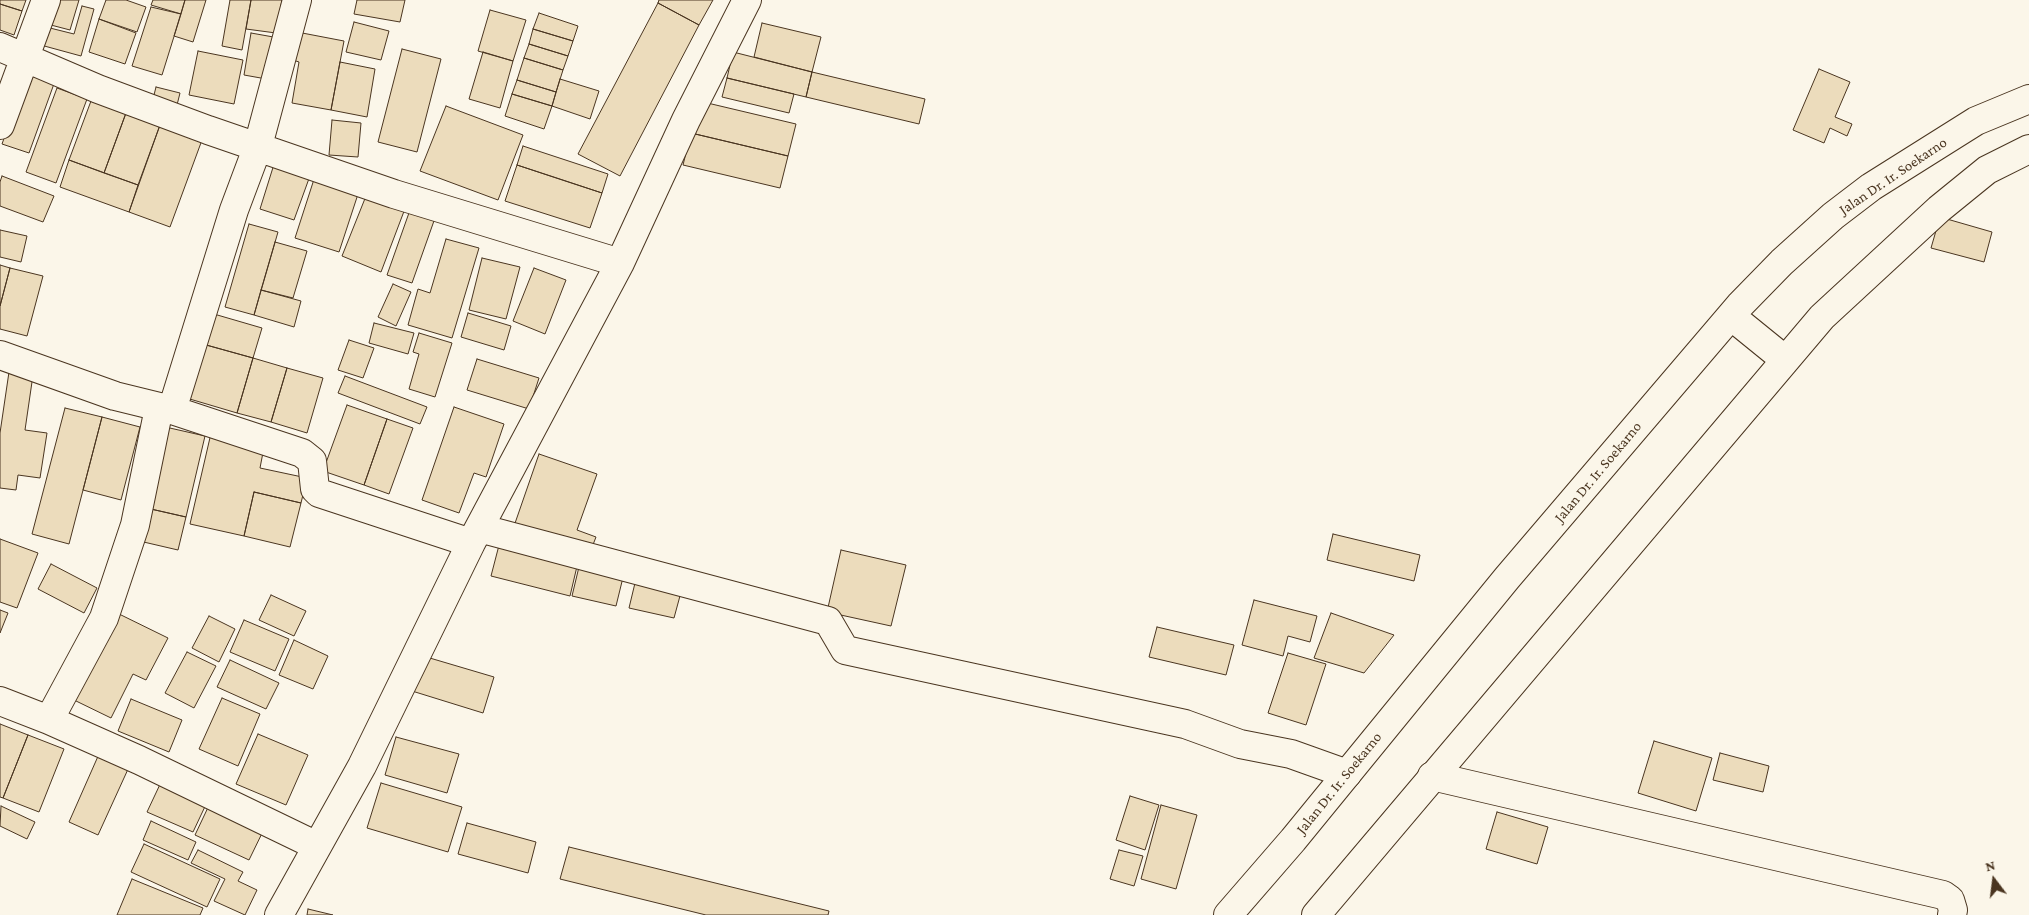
<!DOCTYPE html>
<style>
body{margin:0}
#map{position:relative;width:2029px;height:915px;overflow:hidden;background:#fbf6e9;font-family:"Crimson Pro",serif}
canvas{display:block}
.north{position:absolute;left:1969px;top:855px;width:50px;height:50px;-webkit-text-stroke:4px #fbf6e9;paint-order:stroke;rotate:345deg;font-size:14px;font-weight:700;line-height:20px;text-align:center;color:#4a3520}
.north::after{content:'';display:block;margin:auto;width:18px;height:22px;background:#4a3520;clip-path:polygon(50% 0,100% 100%,50% 72%,0 100%)}
</style>
<div id="map">
<canvas width="2029" height="915"></canvas>
<div class="north">N</div>
</div>
<script>
const context = document.querySelector('canvas').getContext('2d');
context.lineJoin = 'round';
function paint(path, color) { context.fillStyle = color; context.fill(path, 'evenodd'); }
const shape = rows => new Path2D(rows.map(r => 'M' + r).join(''));
function strokePath(path, color, width, dash) { context.strokeStyle = color; context.lineWidth = width; context.lineCap = dash ? 'butt' : 'round'; context.setLineDash(dash || []); context.stroke(path); }
function write(font, color, halo, rows, align = 'center') {
  context.font = font + ' "Crimson Pro",serif'; context.lineWidth = 4; context.setLineDash([]); context.textBaseline = 'middle'; context.strokeStyle = halo; context.fillStyle = color; for (const [text, x, y, turn = 0] of rows) {
    context.save(); context.translate(x, y); context.rotate((+turn || 0) * Math.PI / 180); context.textAlign = isNaN(turn) ? turn : align; if (halo) context.strokeText(text, 0, 0); context.fillText(text, 0, 0); context.restore();
  }
}
const building = shape([
 [0,0,26,0,22,11,0,4,0,0],
 [54,0,79,0,70,30,47,24,54,0],
 [106,0,126,0,146,7,137,32,99,19,106,0],
 [153,0,185,0,181,14,151,5,153,0],
 [185,0,206,0,193,42,174,36,185,0],
 [230,0,251,0,242,50,222,46,230,0],
 [251,0,282,0,276,33,246,29,251,0],
 [357,0,405,0,400,22,354,14,357,0],
 [659,0,713,0,699,25,658,3,659,0],
 [658,3,699,25,620,176,578,154,658,3],
 [0,4,22,11,14,35,0,30,0,4],
 [82,6,94,9,81,56,37,44,42,26,74,34,82,6],
 [151,7,181,14,162,75,132,66,151,7],
 [490,10,526,20,513,61,478,51,490,10],
 [539,13,578,26,573,41,533,29,539,13],
 [99,19,136,33,125,64,89,52,99,19],
 [354,22,389,31,381,60,346,52,354,22],
 [762,23,821,37,812,72,754,57,762,23],
 [533,29,573,41,568,56,529,44,533,29],
 [297,32,344,41,331,110,292,103,299,62,293,60,297,32],
 [251,33,279,38,272,80,244,75,251,33],
 [529,44,568,56,563,70,524,58,529,44],
 [402,49,441,59,417,152,378,142,402,49],
 [198,51,243,60,234,104,189,95,198,51],
 [483,52,513,61,500,108,469,99,483,52],
 [733,52,812,72,806,97,727,78,733,52],
 [524,58,563,70,556,92,517,80,524,58],
 [340,62,375,69,367,117,331,110,340,62],
 [1819,69,1850,82,1835,117,1852,124,1847,136,1830,128,1824,143,1793,130,1819,69],
 [28,72,55,81,29,153,2,144,28,72],
 [812,72,925,99,919,124,806,97,812,72],
 [727,78,794,94,789,113,722,97,727,78],
 [560,79,599,91,590,119,552,106,560,79],
 [517,80,556,92,552,106,512,94,517,80],
 [156,87,180,93,176,109,152,103,156,87],
 [57,88,87,99,56,183,26,172,57,88],
 [512,94,552,106,544,129,505,116,512,94],
 [91,101,126,113,104,173,69,160,91,101],
 [699,101,796,124,788,156,691,133,699,101],
 [446,106,523,135,498,200,420,171,446,106],
 [126,113,160,125,138,185,104,173,126,113],
 [332,120,361,123,358,157,329,155,332,120],
 [160,125,202,140,170,227,129,212,160,125],
 [691,133,788,156,780,188,683,165,691,133],
 [523,146,608,174,602,193,517,165,523,146],
 [69,160,138,185,129,212,60,187,69,160],
 [275,161,311,173,294,220,260,209,275,161],
 [517,165,602,193,590,228,505,201,517,165],
 [317,170,361,185,339,252,295,238,317,170],
 [2,176,54,196,43,222,0,206,0,182,2,176],
 [368,191,406,206,381,272,342,256,368,191],
 [410,210,435,218,412,283,387,275,410,210],
 [1940,217,1992,232,1984,262,1931,248,1940,217],
 [249,224,278,232,254,315,225,307,249,224],
 [0,230,27,236,21,262,0,257,0,230],
 [446,239,479,248,452,338,408,325,418,289,430,293,446,239],
 [275,242,307,251,293,298,261,290,275,242],
 [482,258,520,267,506,319,469,310,482,258],
 [0,265,10,268,0,306,0,265],
 [10,268,43,276,27,336,0,329,0,306,10,268],
 [534,268,566,280,545,334,513,321,534,268],
 [393,284,411,292,396,326,378,317,393,284],
 [261,290,301,301,294,327,254,315,261,290],
 [207,312,262,328,253,358,199,343,207,312],
 [468,313,511,326,504,350,461,337,468,313],
 [374,323,414,333,408,354,369,343,374,323],
 [419,333,452,343,435,397,409,389,419,354,413,352,419,333],
 [349,340,374,348,363,378,338,370,349,340],
 [199,343,253,358,237,413,183,397,199,343],
 [253,358,287,368,271,422,237,413,253,358],
 [477,359,539,378,529,409,467,390,477,359],
 [287,368,323,378,307,433,271,422,287,368],
 [9,372,33,375,25,430,47,433,40,478,18,475,16,490,0,488,0,433,9,372],
 [345,376,427,407,420,424,338,393,345,376],
 [347,405,387,419,364,485,323,471,347,405],
 [454,407,504,424,486,477,474,473,459,513,422,500,454,407],
 [65,408,102,417,69,544,32,534,65,408],
 [102,417,140,427,121,500,83,490,102,417],
 [387,419,413,428,389,494,364,485,387,419],
 [161,426,205,436,186,517,142,507,161,426],
 [212,429,265,442,260,468,307,478,301,503,254,492,244,536,190,524,212,429],
 [539,454,597,474,577,530,596,537,589,555,513,529,539,454],
 [254,492,301,503,290,547,244,536,254,492],
 [142,507,186,517,178,550,135,540,142,507],
 [504,526,582,545,570,596,491,576,504,526],
 [1333,534,1420,555,1414,581,1327,560,1333,534],
 [0,539,38,553,17,608,0,602,0,539],
 [584,546,628,557,616,606,572,596,584,546],
 [841,550,906,565,891,626,827,612,841,550],
 [641,558,687,570,674,618,629,608,641,558],
 [51,564,97,588,84,613,38,589,51,564],
 [271,595,306,611,294,636,259,620,271,595],
 [1254,600,1317,616,1310,642,1288,636,1283,656,1242,645,1254,600],
 [0,610,8,613,0,633,0,610],
 [117,613,168,638,146,680,133,674,111,718,74,700,117,613],
 [1331,613,1394,635,1364,673,1314,658,1331,613],
 [209,616,235,629,219,662,192,648,209,616],
 [244,620,289,639,275,671,230,652,244,620],
 [1157,627,1234,645,1226,675,1149,657,1157,627],
 [294,640,328,656,313,689,279,675,294,640],
 [187,652,216,666,194,708,165,693,187,652],
 [1288,653,1326,664,1306,725,1268,713,1288,653],
 [423,656,494,677,483,713,412,691,423,656],
 [230,660,279,683,266,709,217,687,230,660],
 [222,698,260,714,238,766,199,749,222,698],
 [131,699,182,720,169,752,118,731,131,699],
 [0,724,28,735,3,798,0,797,0,724],
 [258,734,308,755,286,805,236,784,258,734],
 [28,735,64,749,39,812,3,798,28,735],
 [396,737,459,754,447,793,385,775,396,737],
 [1654,741,1712,758,1696,811,1638,793,1654,741],
 [1720,753,1769,766,1763,792,1713,780,1720,753],
 [99,754,129,767,98,835,69,822,99,754],
 [163,778,209,798,193,832,147,812,163,778],
 [381,783,462,807,448,852,367,828,381,783],
 [1130,796,1159,805,1145,850,1116,840,1130,796],
 [212,799,267,823,249,860,195,835,212,799],
 [1161,805,1197,815,1176,889,1141,879,1161,805],
 [1,806,35,822,27,839,0,826,1,806],
 [1497,812,1548,827,1537,864,1486,849,1497,812],
 [151,821,196,842,188,860,143,840,151,821],
 [467,823,536,842,528,873,458,854,467,823],
 [144,844,220,879,207,907,131,872,144,844],
 [569,847,829,911,828,915,706,915,560,879,569,847],
 [198,850,243,872,238,881,257,890,245,915,214,901,225,879,191,863,198,850],
 [1119,850,1143,856,1134,886,1110,879,1119,850],
 [132,879,203,908,200,915,117,915,132,879],
 [308,909,333,915,307,915,308,909]
]);
const street = shape([
 [0,47,98,89,208,130,394,194,620,263],
 [0,125,46,0],
 [0,355,115,396,172,410,302,453,312,461,315,489,319,493,471,543],
 [172,410,234,210,258,146,297,0],
 [479,528,828,621,845,650,1185,724,1240,744,1291,754,1347,774],
 [0,701,49,720,139,760,317,846],
 [49,720,104,618,135,525,159,408],
 [1432,776,1943,895,1950,900,1953,910,1952,915],
 [279,915,362,766,471,543,620,263,686,120,747,0]
]);
const secondary = shape([
 [1731,316,1784,359],
 [1228,915,1293,840,1507,578,1740,305,1782,262,1833,216,1871,187,1976,121,2029,99],
 [1316,915,1822,317,1939,209,1987,170,2029,149]
]);
const streetNames = [
 ["Jalan Dr. Ir. Soekarno",1893,176,-34],
 ["Jalan Dr. Ir. Soekarno",1598,472,-50],
 ["Jalan Dr. Ir. Soekarno",1339,783,-51]
];
paint(building, '#ecdcbc');
strokePath(building, '#4a3520', 1);
strokePath(street, '#4a3520', 30);
strokePath(secondary, '#4a3520', 30);
strokePath(street, '#fbf6e9', 28);
strokePath(secondary, '#fbf6e9', 28);
write('15px', '#4a3520', '#fbf6e9', streetNames);
</script>
